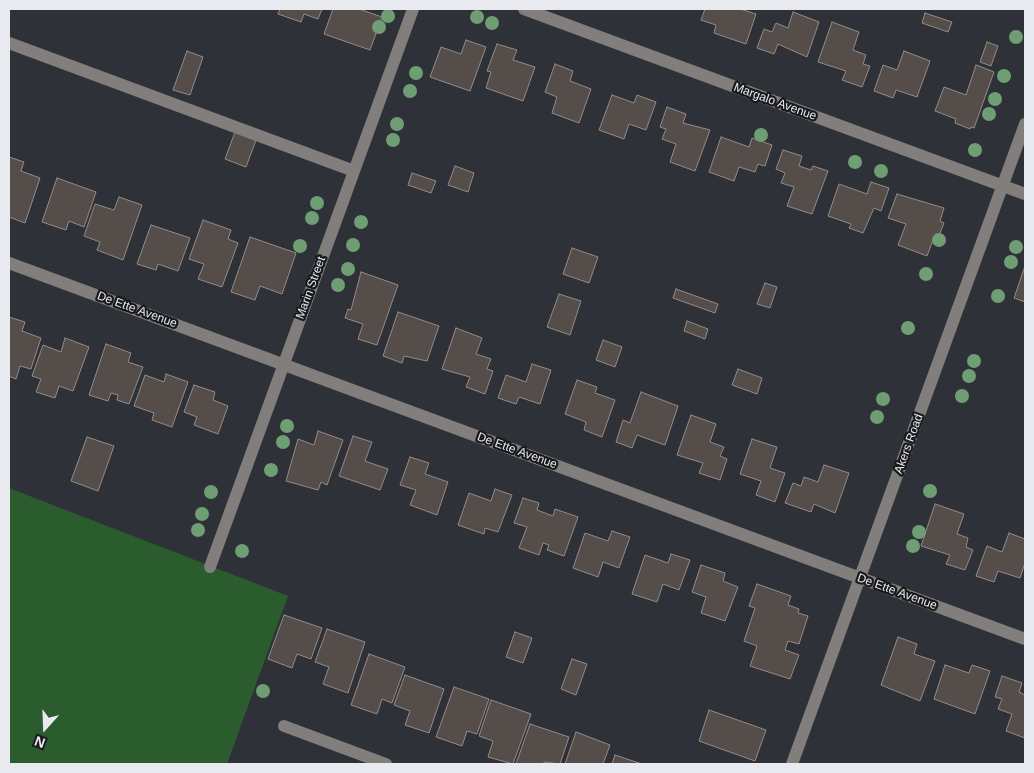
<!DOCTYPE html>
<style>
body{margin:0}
#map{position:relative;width:1034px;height:773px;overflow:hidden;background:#2e3138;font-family:Helvetica,sans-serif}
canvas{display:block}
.frame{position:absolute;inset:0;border:10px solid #e8eaef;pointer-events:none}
.north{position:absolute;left:20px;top:703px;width:50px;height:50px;-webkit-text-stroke:4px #18191c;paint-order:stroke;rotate:200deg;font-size:14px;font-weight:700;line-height:20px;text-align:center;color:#e8eaef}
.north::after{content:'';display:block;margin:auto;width:18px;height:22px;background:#e8eaef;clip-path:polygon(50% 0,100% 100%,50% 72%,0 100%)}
</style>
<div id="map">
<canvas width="1034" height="773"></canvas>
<div class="frame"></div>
<div class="north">N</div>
</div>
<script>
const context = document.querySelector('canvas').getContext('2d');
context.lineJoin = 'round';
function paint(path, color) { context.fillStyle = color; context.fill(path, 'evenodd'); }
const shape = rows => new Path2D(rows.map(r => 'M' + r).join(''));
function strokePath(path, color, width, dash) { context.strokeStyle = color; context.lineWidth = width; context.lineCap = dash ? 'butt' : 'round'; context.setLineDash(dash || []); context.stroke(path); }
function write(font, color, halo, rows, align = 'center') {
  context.font = font + ' Helvetica,sans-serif'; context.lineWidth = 4.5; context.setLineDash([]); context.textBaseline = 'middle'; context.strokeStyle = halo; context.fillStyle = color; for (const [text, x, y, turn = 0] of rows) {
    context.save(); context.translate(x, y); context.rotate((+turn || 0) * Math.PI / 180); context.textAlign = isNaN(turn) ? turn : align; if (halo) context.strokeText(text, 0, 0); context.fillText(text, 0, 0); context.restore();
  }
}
const green = shape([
 [9,488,288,596,227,764,9,764]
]);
const building = shape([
 [280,9,322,9,318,19,304,14,301,22,278,14,280,9],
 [333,9,359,9,382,17,370,50,324,34,333,9],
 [705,9,740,9,756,14,746,44,714,33,716,25,701,20,705,9],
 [793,12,819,22,807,57,778,44,774,54,757,48,764,29,772,32,776,23,788,28,793,12],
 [925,13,952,22,948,32,922,23,925,13],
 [832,22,859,32,853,50,866,55,863,64,870,66,862,87,842,80,846,71,818,62,832,22],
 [466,40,486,47,470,91,430,77,441,47,461,54,466,40],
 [987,42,998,46,991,66,980,62,987,42],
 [497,44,517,50,513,60,535,67,523,101,486,88,491,72,487,71,497,44],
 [187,51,203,57,190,95,173,90,187,51],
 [904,51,930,61,917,97,896,90,893,98,874,91,883,65,897,70,904,51],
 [555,64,573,71,570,81,591,89,579,123,552,113,557,97,545,92,555,64],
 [976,65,994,72,974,128,971,127,970,129,955,123,956,119,935,111,944,87,966,95,976,65],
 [612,95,634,103,637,95,656,102,646,130,629,124,624,139,599,130,612,95],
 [667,107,686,114,683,123,710,130,695,171,670,162,676,144,662,139,666,129,660,127,667,107],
 [235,132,256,140,246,167,225,159,235,132],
 [721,137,749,147,752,138,772,145,765,166,758,164,755,172,739,167,734,181,709,172,721,137],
 [783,150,802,156,799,166,811,170,813,166,828,171,812,214,787,206,794,187,781,183,785,173,776,169,783,150],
 [9,157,24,162,21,171,40,178,25,223,9,217,9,157],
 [455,166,474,173,468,192,448,185,455,166],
 [412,173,436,181,431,193,408,185,412,173],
 [57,178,96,192,84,227,69,221,66,230,42,222,57,178],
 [871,182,889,188,881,211,874,208,863,233,849,228,851,224,828,216,839,184,867,194,871,182],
 [897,194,944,208,940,221,944,223,937,241,933,240,927,256,898,245,906,224,888,218,897,194],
 [119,197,142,205,123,260,97,250,100,242,84,236,95,204,114,210,119,197],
 [203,220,231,230,228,239,238,243,222,287,198,279,204,264,189,259,203,220],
 [151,225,190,238,178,271,158,264,156,270,137,264,151,225],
 [250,237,296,253,282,294,260,286,255,300,231,292,250,237],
 [572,248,598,257,589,283,563,274,572,248],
 [1025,266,1025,302,1014,298,1025,266],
 [361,272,398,285,377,345,358,339,363,324,345,318,348,309,351,310,361,272],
 [765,283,777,287,770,308,757,304,765,283],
 [676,289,718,304,715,313,673,298,676,289],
 [559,294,581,301,570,335,547,327,559,294],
 [398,312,439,326,427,361,404,356,402,363,383,356,398,312],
 [9,317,25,322,22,331,41,338,31,369,20,366,16,379,9,376,9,317],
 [687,321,708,329,705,339,684,331,687,321],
 [456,328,482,338,476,354,491,359,487,369,493,371,485,394,466,387,470,377,442,369,456,328],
 [65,338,89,347,73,391,59,386,55,398,36,392,41,379,32,376,43,345,61,352,65,338],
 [603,340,622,347,615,367,596,360,603,340],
 [106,344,131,353,128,362,143,367,129,404,117,400,118,395,111,393,108,401,89,395,106,344],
 [532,364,551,370,540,404,519,397,516,404,498,398,506,375,526,382,532,364],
 [738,369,762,378,757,394,732,385,738,369],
 [166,374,188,382,172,427,152,420,154,413,134,406,145,375,164,382,166,374],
 [577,380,597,387,595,393,615,400,602,437,584,430,586,422,565,414,577,380],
 [194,385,215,392,213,400,228,406,218,434,194,425,197,417,184,412,194,385],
 [641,392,678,406,665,445,637,435,632,448,616,442,623,420,630,423,641,392],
 [691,415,716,424,710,442,724,447,720,456,727,459,720,480,699,473,703,463,677,455,691,415],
 [318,431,343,440,327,485,321,482,318,490,286,481,298,439,314,445,318,431],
 [353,436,372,442,365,461,388,469,380,490,339,476,353,436],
 [87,437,114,446,98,491,71,481,87,437],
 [752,439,777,447,770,468,785,473,775,502,756,495,761,481,740,474,752,439],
 [410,457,429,463,425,474,448,482,437,515,410,505,416,490,400,485,410,457],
 [824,465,849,473,835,513,814,504,811,512,785,503,793,483,801,486,804,477,818,482,824,465],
 [495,489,512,495,498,532,485,528,484,534,458,525,469,493,491,501,495,489],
 [523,498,539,503,537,510,553,516,555,509,578,517,564,556,547,550,549,545,543,543,539,555,519,548,527,527,514,523,523,498],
 [935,504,964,514,957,534,968,538,966,547,973,550,965,570,946,564,950,555,921,546,935,504],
 [612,531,630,537,619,568,603,562,598,577,573,568,585,533,608,541,612,531],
 [1009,533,1025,539,1025,563,1020,578,998,571,994,582,976,576,987,546,1002,552,1009,533],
 [671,554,690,560,679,590,663,584,657,602,632,594,645,555,668,563,671,554],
 [701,565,725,573,723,581,738,587,725,621,701,613,706,597,692,592,701,565],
 [757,584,791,596,788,605,799,609,798,613,808,616,799,644,788,641,785,650,799,655,790,679,750,666,757,646,744,641,755,608,749,606,757,584],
 [284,615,322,628,311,659,297,654,292,668,268,659,284,615],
 [327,629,365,642,348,693,323,684,329,667,315,662,327,629],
 [515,632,532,638,523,663,506,657,515,632],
 [898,637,917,644,914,654,935,661,920,701,881,685,898,637],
 [369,654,405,667,392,703,382,699,377,714,351,705,369,654],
 [572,659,587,664,576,695,561,689,572,659],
 [945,665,969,673,972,665,990,671,975,714,934,699,945,665],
 [405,675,444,689,429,733,405,725,410,711,394,705,405,675],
 [1002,676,1022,683,1019,692,1025,695,1025,738,1006,731,1012,714,998,709,1002,699,995,697,1002,676],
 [454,687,489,699,477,734,467,731,462,746,436,737,454,687],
 [491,700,531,714,513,764,488,757,493,741,479,736,491,700],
 [709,710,766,730,755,761,699,741,709,710],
 [530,724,569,737,560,764,544,762,544,764,516,764,530,724],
 [576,732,610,745,603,764,565,764,576,732],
 [615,755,642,764,612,764,615,755]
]);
const minor = shape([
 [524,9,1025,194],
 [9,43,354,171],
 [9,263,1025,639],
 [210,567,413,9],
 [284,726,386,764],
 [792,764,1025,124]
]);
const trees = [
 [388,16],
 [477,17],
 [492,23],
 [379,27],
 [1016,37],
 [416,73],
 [1004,76],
 [410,91],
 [995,99],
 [989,114],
 [397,124],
 [761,135],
 [393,140],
 [975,150],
 [855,162],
 [881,171],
 [317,203],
 [312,218],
 [361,222],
 [939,240],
 [353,245],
 [300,246],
 [1016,247],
 [1011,262],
 [348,269],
 [926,274],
 [338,285],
 [998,296],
 [908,328],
 [974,361],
 [969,376],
 [962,396],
 [883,399],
 [877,417],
 [287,426],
 [283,442],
 [271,470],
 [930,491],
 [211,492],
 [202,514],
 [198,530],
 [919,532],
 [913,546],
 [242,551],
 [263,691]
];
const streetNames = [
 ["Margalo Avenue",775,102,20],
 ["Marin Street",311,288,-70],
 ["De Ette Avenue",137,310,20],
 ["Akers Road",909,444,-70],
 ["De Ette Avenue",517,451,20],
 ["De Ette Avenue",897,592,20]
];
paint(green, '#2b5c2e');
paint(building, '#554d49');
strokePath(building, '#958c87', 1);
strokePath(minor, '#827e7c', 12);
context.fillStyle = '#6f9d74';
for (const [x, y] of trees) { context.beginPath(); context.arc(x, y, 7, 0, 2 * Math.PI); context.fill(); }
write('12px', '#e8eaef', '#18191c', streetNames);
</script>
